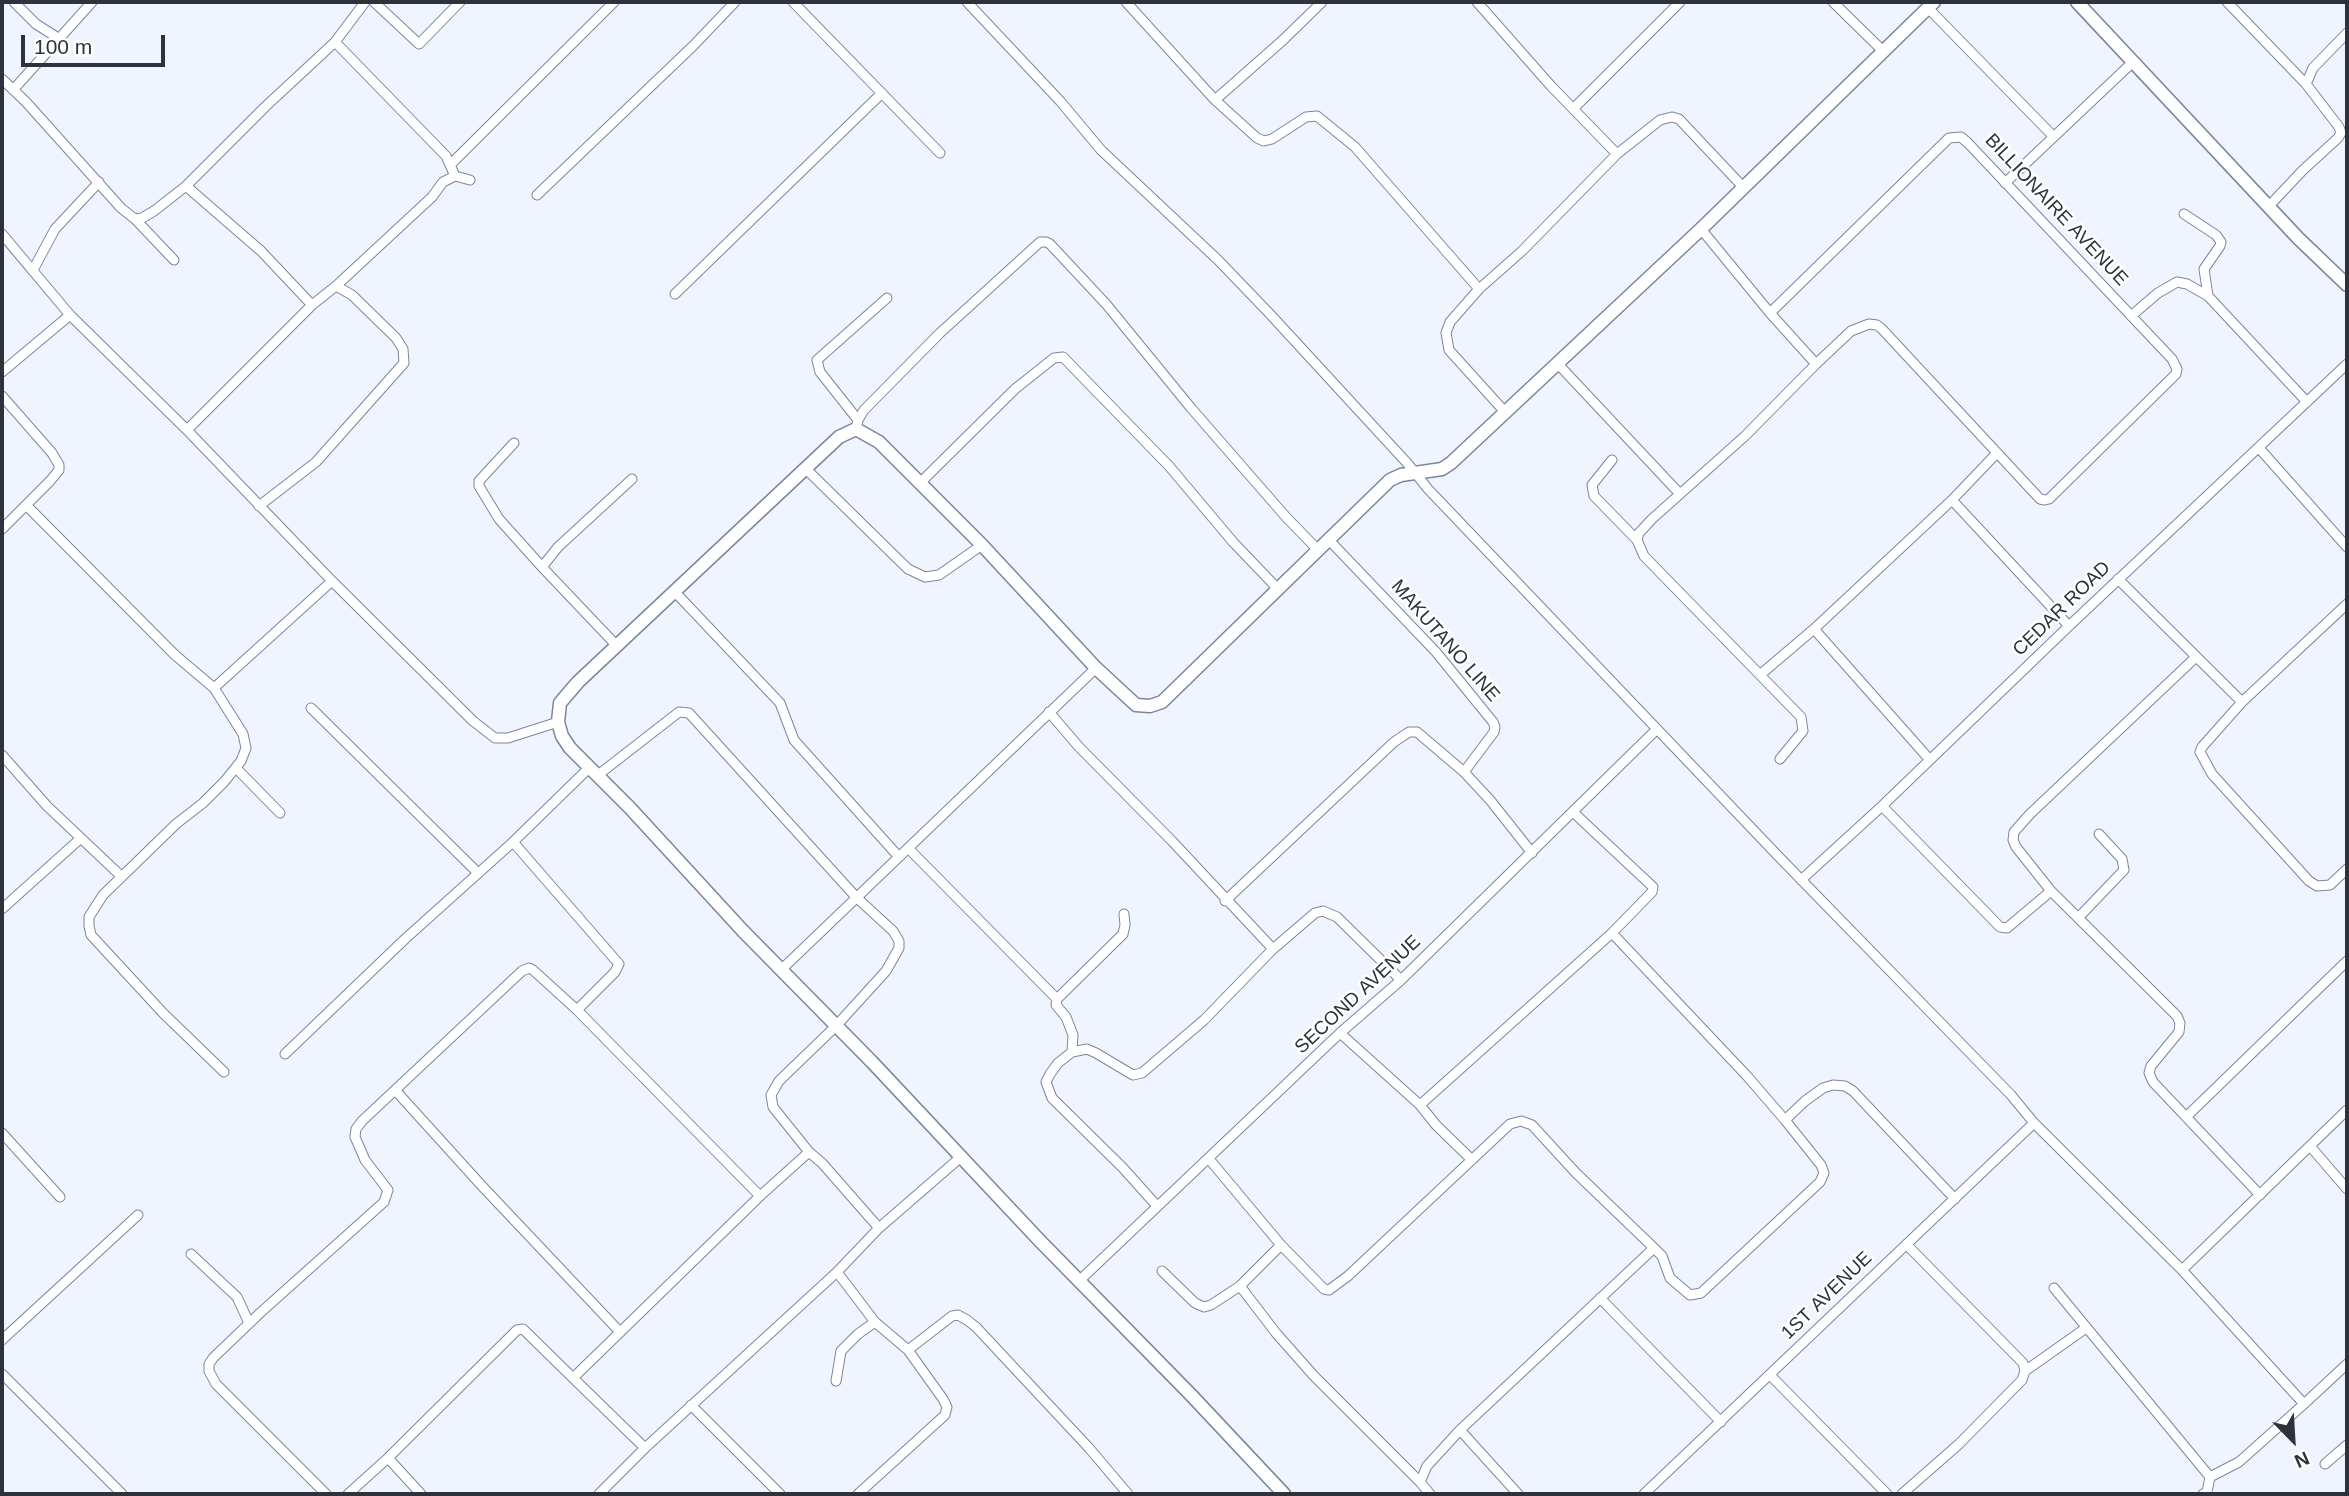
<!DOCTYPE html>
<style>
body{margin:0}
#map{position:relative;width:2349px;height:1496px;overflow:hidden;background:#eff4fe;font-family:Arial,sans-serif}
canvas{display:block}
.frame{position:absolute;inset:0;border:4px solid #2d323b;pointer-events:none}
.north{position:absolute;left:2258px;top:1405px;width:70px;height:70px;-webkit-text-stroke:5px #fff;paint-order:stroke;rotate:156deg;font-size:19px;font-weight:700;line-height:28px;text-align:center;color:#2d323b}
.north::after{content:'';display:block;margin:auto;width:24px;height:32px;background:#2d323b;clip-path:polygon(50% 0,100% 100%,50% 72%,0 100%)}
.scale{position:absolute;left:21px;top:35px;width:144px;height:32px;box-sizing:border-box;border:4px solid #2d323b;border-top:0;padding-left:9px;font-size:21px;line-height:24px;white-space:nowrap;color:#2d323b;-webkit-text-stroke:5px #fff;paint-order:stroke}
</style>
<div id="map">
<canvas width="2349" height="1496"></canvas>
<div class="frame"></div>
<div class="north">N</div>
<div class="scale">100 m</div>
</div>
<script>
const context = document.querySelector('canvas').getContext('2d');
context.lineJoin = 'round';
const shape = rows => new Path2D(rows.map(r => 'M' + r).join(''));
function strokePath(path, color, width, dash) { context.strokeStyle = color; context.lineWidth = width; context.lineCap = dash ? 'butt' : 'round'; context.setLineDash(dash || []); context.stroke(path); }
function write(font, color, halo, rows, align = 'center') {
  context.font = font + ' Arial,sans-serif'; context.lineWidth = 5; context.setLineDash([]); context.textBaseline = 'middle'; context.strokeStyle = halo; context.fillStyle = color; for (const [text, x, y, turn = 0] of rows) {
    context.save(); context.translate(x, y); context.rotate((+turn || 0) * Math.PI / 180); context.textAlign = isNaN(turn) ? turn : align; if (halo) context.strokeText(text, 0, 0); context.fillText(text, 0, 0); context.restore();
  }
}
const street = shape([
 [14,2,36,24,58,38],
 [374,2,419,44,460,2],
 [793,2,940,153],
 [967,2,1060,101,1101,150,1218,260,1269,313,1408,464,1428,489,1781,859,2011,1095,2034,1123,2182,1270,2304,1404,2347,1364],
 [1126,2,1215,100,1257,138,1264,141,1272,139,1306,117,1317,116,1355,147,1479,289],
 [1477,2,1551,86,1617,154],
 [1833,2,1884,52],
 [2227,2,2306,84,2339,127,2341,133,2338,138,2303,170,2269,206],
 [1928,8,2053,136],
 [335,42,446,156,455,176],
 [2,79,26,102,121,208,135,219,174,260],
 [2306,84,2313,68,2347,33],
 [13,90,92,2],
 [1215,100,1282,41,1322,2],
 [1574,108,1680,2],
 [451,164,614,2],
 [2005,183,2134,61],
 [186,186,261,251,312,305],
 [537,195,694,45,735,2],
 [2184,214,2216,235,2221,242,2220,246,2204,269,2208,296],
 [135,219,142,218,154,211,186,186,266,106,335,42,365,2],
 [1701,229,1770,313,1816,364],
 [2,234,70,315,187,430,332,581,473,721,495,738,508,738,558,722],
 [33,270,55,229,99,182],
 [675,294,882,93],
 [2131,316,2158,293,2177,282,2187,284,2208,296,2307,402],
 [1557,363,1680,494],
 [2,372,70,315],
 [2,396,52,453,59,465,59,470,50,481,2,529],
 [1505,412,1449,350,1446,333,1450,322,1479,289,1522,251,1617,154,1660,120,1672,117,1679,119,1744,188],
 [858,420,820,372,817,360,887,298],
 [856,429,858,420,864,410,940,333,1040,242,1046,242,1050,244,1106,304,1191,408,1286,517,1318,550],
 [187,430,312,305,336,286,432,197,443,182,455,176,470,180],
 [514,443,479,481,479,486,499,519,542,567],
 [2259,448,2347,547],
 [1612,460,1592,485,1594,496,1637,540,1644,556,1801,717,1803,731,1780,759],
 [805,468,908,569,925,577,939,575,982,545],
 [920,483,1015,389,1054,358,1063,357,1169,466,1233,542,1277,588],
 [1952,500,2069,626],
 [26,505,175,655,214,688,332,581],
 [259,506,316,462,404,363,403,349,396,338,352,295,336,286],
 [1328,539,1436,652,1493,722,1495,727,1494,732,1464,772],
 [1637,540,1639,533,1652,519,1745,436,1816,364,1851,331,1869,324,1877,325,1882,329,2040,499,2045,500,2049,499,2176,374,2177,369,2172,359,1968,143,1961,137,1949,138,1770,313],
 [2118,579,2242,702],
 [675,592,780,703,794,740,899,857],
 [2347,604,2242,702,2202,747,2200,752,2212,774,2309,881,2317,886,2330,885,2347,869],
 [1814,629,1930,760],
 [617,646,542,567,558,547,632,479],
 [1761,674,1814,629,1952,500,1997,453],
 [214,688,243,734,246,748,241,761,224,782,203,803,176,824,103,895,89,917,89,926,91,935,163,1013,224,1072],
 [311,708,478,873],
 [1049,712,1079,747,1172,841,1273,949],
 [2,755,47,806,121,876],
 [236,768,280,813],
 [598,775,679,712,689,713,856,897,893,931,899,941,899,948,886,971,836,1026,779,1081,771,1095,773,1107,809,1152],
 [1882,806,2000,927,2007,928,2051,891,2177,1016,2180,1023,2179,1032,2151,1066,2149,1073,2153,1082,2260,1195],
 [513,842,619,964,615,972,577,1010],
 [908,848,1057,999],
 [1801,880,1882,806,2069,626,2347,364],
 [2051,891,2016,847,2013,840,2014,832,2030,814,2196,657],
 [1225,901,1394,742,1409,732,1417,732,1464,772,1490,800,1532,853],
 [2,909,81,838],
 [2078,918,2124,870,2122,859,2099,834],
 [1612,933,1747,1076,1785,1120],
 [781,970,1096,668],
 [1340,1033,1420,1105,1612,933,1652,892,1653,887,1573,812],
 [1072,1052,1073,1035,1066,1017,1056,1005,1057,999,1123,934,1125,925,1124,914],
 [285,1054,405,939,513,842,590,767],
 [395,1090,482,1186,620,1332],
 [1420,1105,1436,1125,1472,1160],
 [2186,1117,2347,961],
 [2,1133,60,1197],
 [2310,1146,2347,1189],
 [1209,1159,1281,1245,1324,1289,1329,1290,1348,1276,1510,1124,1521,1121,1532,1125,1576,1173,1654,1248],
 [1157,1206,1123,1168,1052,1098,1046,1082,1050,1074,1058,1063,1072,1052,1087,1049,1096,1053,1133,1075,1142,1073,1204,1020,1273,949,1315,913,1323,911,1337,917,1401,980],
 [191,1254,237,1297,249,1323],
 [2182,1270,2347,1110],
 [1162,1271,1195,1303,1204,1307,1211,1305,1240,1286,1281,1245],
 [837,1272,875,1322,908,1350,943,1399,947,1407,945,1415,858,1494],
 [1079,1281,1340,1033,1401,980,1657,729],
 [1240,1286,1276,1333,1314,1376,1420,1482],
 [2054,1288,2210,1477],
 [1600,1298,1721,1422],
 [2,1340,138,1215],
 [908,1350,952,1316,958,1315,967,1320,976,1327,1089,1448,1128,1494],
 [2025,1371,2086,1328],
 [2,1374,122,1494],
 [1770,1375,1887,1494],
 [836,1381,841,1351,858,1334,875,1322],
 [691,1405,780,1494],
 [1460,1430,1518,1494],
 [645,1448,573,1378,760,1196,809,1152,822,1163,879,1228],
 [388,1458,421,1494],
 [2325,1464,2347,1445],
 [326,1494,216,1384,209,1371,209,1364,213,1358,260,1313,384,1202,388,1190,365,1160,355,1137,356,1129,362,1121,522,971,529,968,533,970,577,1010,760,1196],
 [348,1494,388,1458,517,1330,523,1329,573,1378],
 [599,1494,645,1448,837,1272,879,1228,962,1156],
 [1430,1494,1420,1482,1427,1466,1460,1430,1654,1248,1662,1256,1670,1278,1690,1295,1701,1293,1820,1182,1824,1173,1821,1165,1785,1120,1805,1101,1823,1088,1833,1085,1845,1086,1853,1091,1955,1199],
 [1644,1494,2034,1123],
 [1902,1494,1959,1444,2022,1380,2025,1371,2023,1363,1907,1245],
 [2203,1494,2207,1492,2210,1477,2239,1462,2304,1404]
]);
const secondary = shape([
 [2077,2,2298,238,2347,285],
 [1284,1494,1192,1396,1040,1241,872,1062,743,931,630,808,570,748,562,736,558,722,560,703,578,682,839,437,856,429,879,442,982,545,1096,668,1136,705,1150,706,1162,702,1390,480,1401,475,1442,469,1451,463,1701,229,1934,2]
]);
const streetNames = [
 ["BILLIONAIRE AVENUE",2056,210,47],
 ["CEDAR ROAD",2062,609,-44],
 ["MAKUTANO LINE",1445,641,49],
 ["SECOND AVENUE",1358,995,-43],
 ["1ST AVENUE",1827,1296,-44]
];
strokePath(street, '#7b869d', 11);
strokePath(secondary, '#7b869d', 15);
strokePath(street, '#fff', 9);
strokePath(secondary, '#fff', 12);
write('19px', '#2d323b', '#fff', streetNames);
</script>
